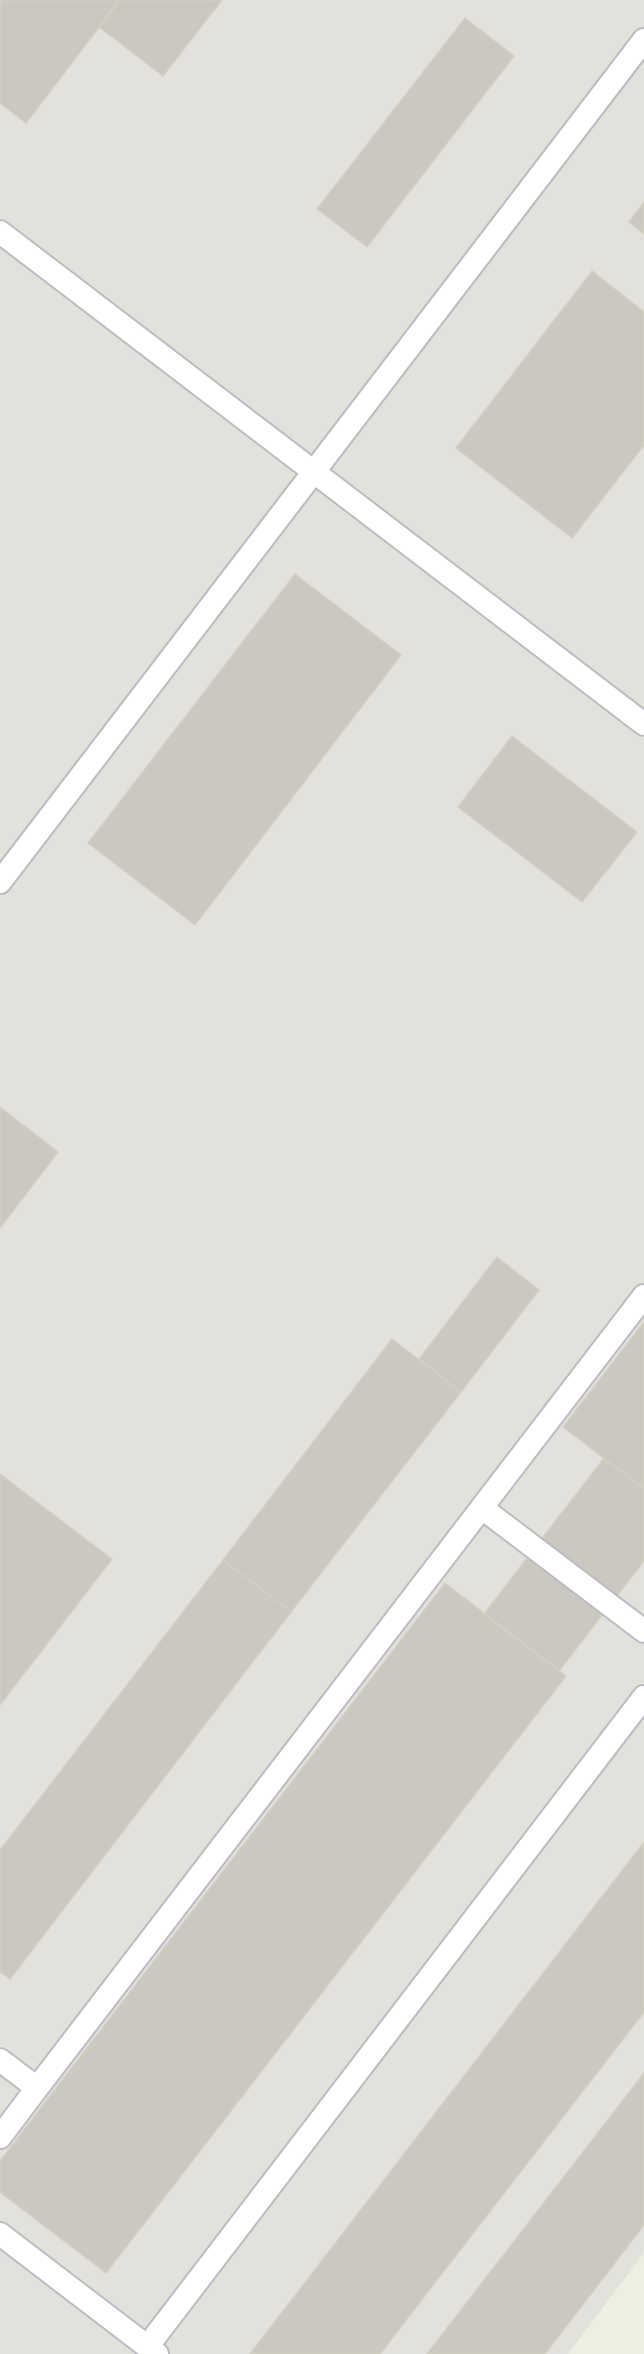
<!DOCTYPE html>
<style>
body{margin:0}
canvas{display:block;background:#efeee3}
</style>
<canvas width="644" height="2354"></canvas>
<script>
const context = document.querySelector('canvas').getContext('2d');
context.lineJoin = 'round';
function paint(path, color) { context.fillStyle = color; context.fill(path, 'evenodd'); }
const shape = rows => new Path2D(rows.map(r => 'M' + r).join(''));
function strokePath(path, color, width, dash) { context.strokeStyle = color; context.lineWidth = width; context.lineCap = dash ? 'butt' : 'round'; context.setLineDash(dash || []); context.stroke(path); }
const industrial = shape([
 [0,0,644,0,644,2253,568,2354,0,2354]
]);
const building = shape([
 [0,0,120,0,26,123,0,103,0,0],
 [120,0,222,0,163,76,99,27,120,0],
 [465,18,514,56,367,247,317,209,465,18],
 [644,202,644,234,629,222,644,202],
 [592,271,644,312,644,445,572,538,456,448,592,271],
 [295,574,401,655,195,925,88,843,295,574],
 [512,736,637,832,582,902,458,807,512,736],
 [0,1107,58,1152,0,1228,0,1107],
 [497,1257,539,1290,461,1392,419,1359,497,1257],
 [644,1322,644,1489,563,1427,644,1322],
 [392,1339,461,1392,291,1612,223,1560,392,1339],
 [604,1458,644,1489,644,1561,559,1671,484,1614,604,1458],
 [0,1474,112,1559,0,1705,0,1474],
 [223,1560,291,1612,10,1979,0,1972,0,1850,223,1560],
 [445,1583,566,1676,106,2273,0,2192,0,2161,445,1583],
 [644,1842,644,2012,380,2354,250,2354,644,1842],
 [644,2073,644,2225,545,2354,427,2354,644,2073]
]);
const lane = shape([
 [0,232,644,724],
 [0,882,644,40],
 [482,1508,644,1631],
 [0,2060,37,2088,0,2137],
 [37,2088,644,1296],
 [0,2234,157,2354],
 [147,2347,644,1697]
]);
paint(industrial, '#e2e1db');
paint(building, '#cac8c0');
strokePath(building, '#d4d0c1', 1.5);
strokePath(lane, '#bbbcc3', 26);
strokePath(lane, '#fff', 22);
</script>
